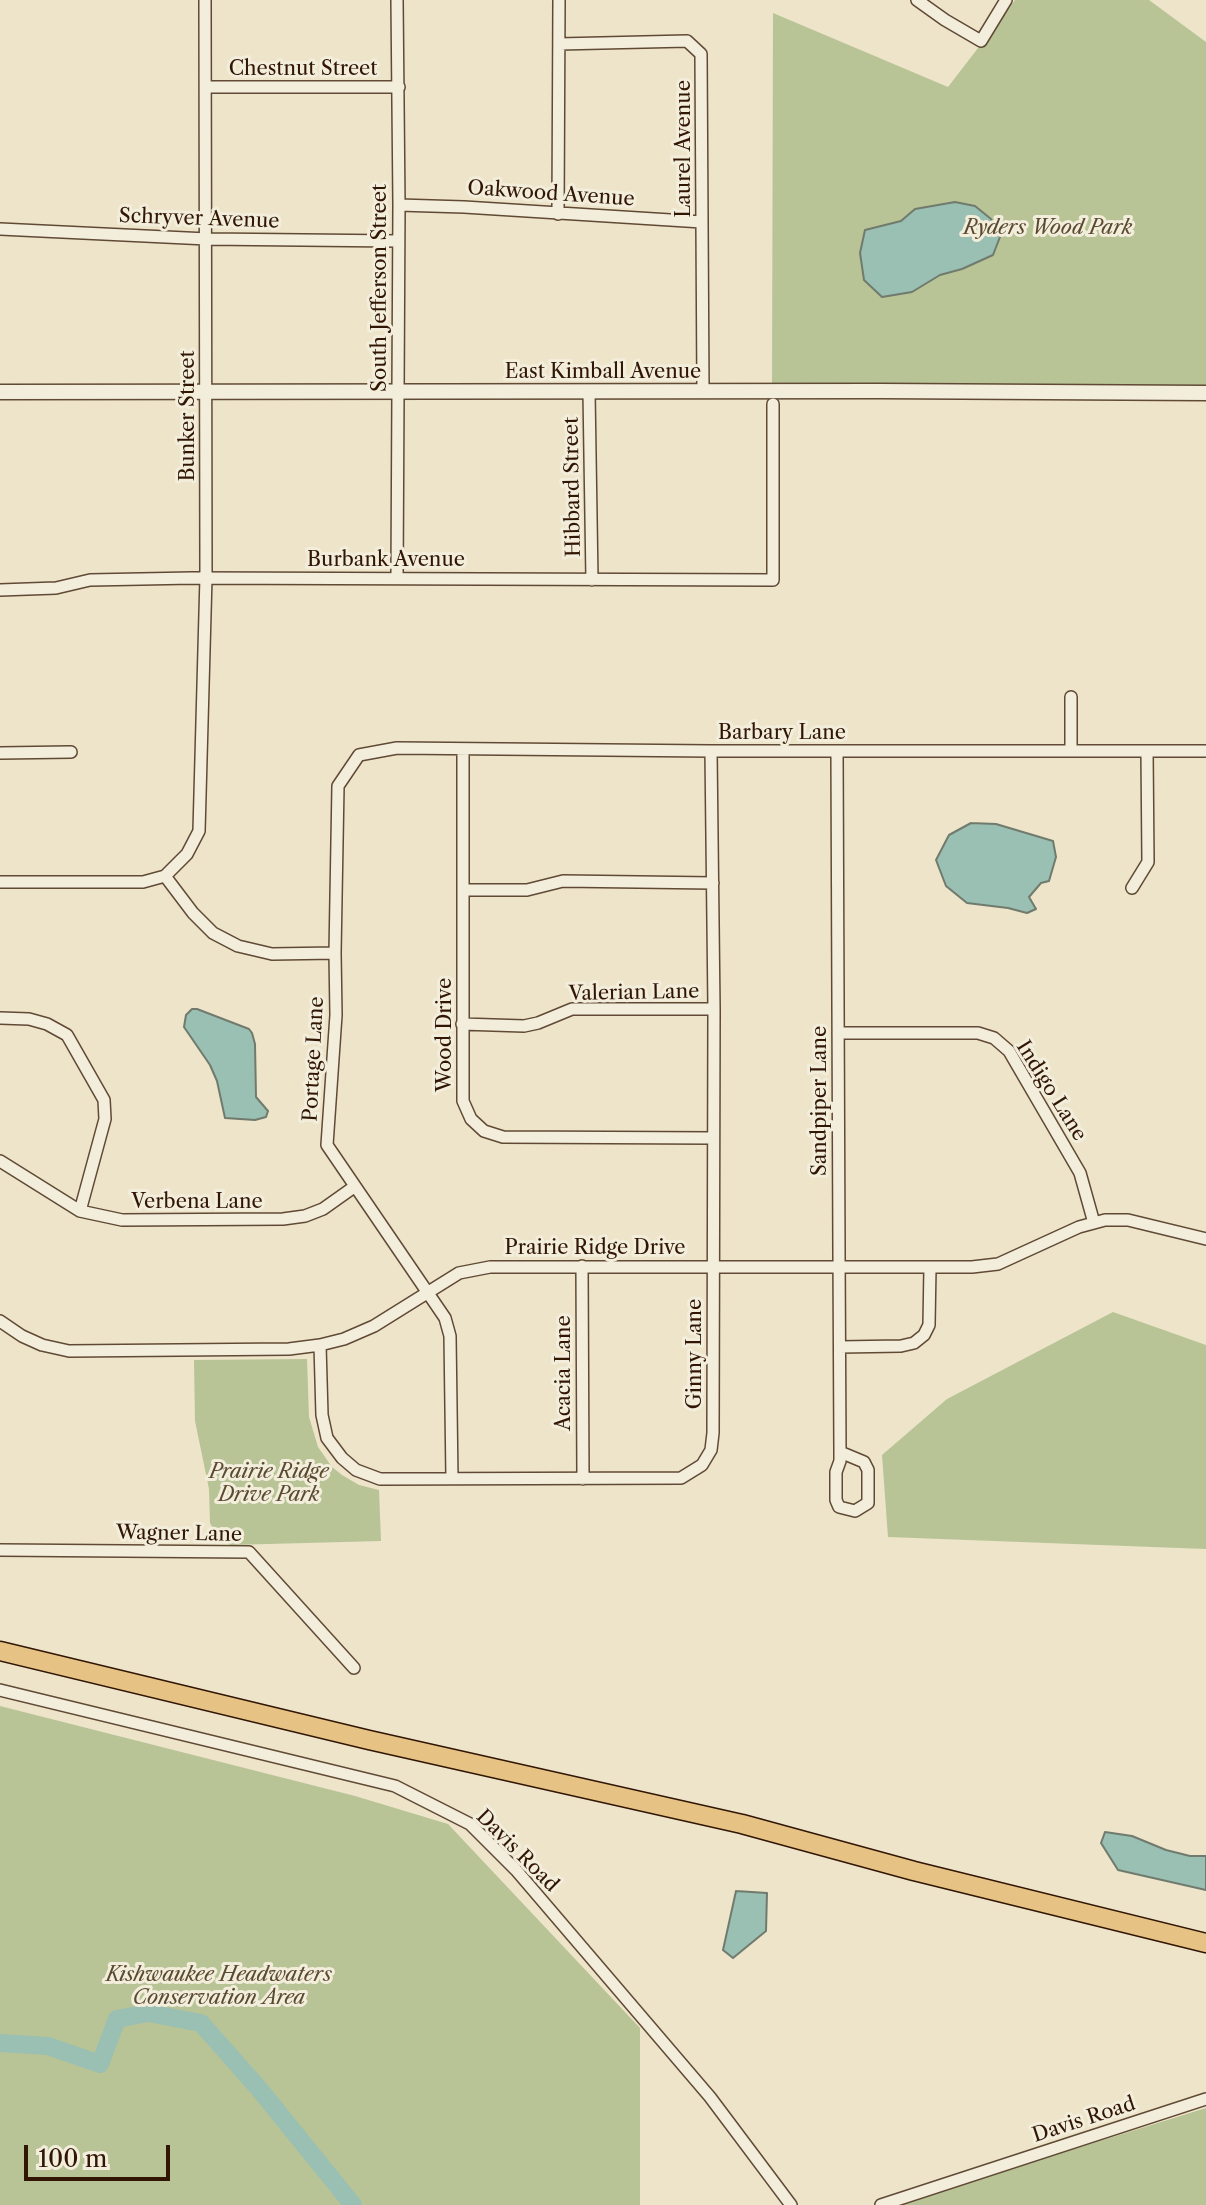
<!DOCTYPE html>
<style>
body{margin:0}
#map{position:relative;width:1206px;height:2205px;overflow:hidden;background:#ede4c9;font-family:"Libre Caslon Text",serif}
canvas{display:block}
.scale{position:absolute;left:24px;top:2145px;width:146px;height:36px;box-sizing:border-box;border:4px solid #311604;border-top:0;padding-left:10px;font-size:24px;line-height:28px;white-space:nowrap;color:#311604;-webkit-text-stroke:6px #f3eddc;paint-order:stroke}
</style>
<div id="map">
<canvas width="1206" height="2205"></canvas>
<div class="scale">100 m</div>
</div>
<script>
const context = document.querySelector('canvas').getContext('2d');
context.lineJoin = 'round';
function paint(path, color) { context.fillStyle = color; context.fill(path, 'evenodd'); }
const shape = rows => new Path2D(rows.map(r => 'M' + r).join(''));
function strokePath(path, color, width, dash) { context.strokeStyle = color; context.lineWidth = width; context.lineCap = dash ? 'butt' : 'round'; context.setLineDash(dash || []); context.stroke(path); }
function write(font, color, halo, rows, align = 'center') {
  context.font = font + ' "Libre Caslon Text",serif'; context.lineWidth = 6; context.setLineDash([]); context.textBaseline = 'middle'; context.strokeStyle = halo; context.fillStyle = color; for (const [text, x, y, turn = 0] of rows) {
    context.save(); context.translate(x, y); context.rotate((+turn || 0) * Math.PI / 180); context.textAlign = isNaN(turn) ? turn : align; if (halo) context.strokeText(text, 0, 0); context.fillText(text, 0, 0); context.restore();
  }
}
const green = shape([
 [1015,0,1149,0,1206,42,1206,387,772,384,773,13,948,87],
 [1113,1312,1206,1345,1206,1549,888,1537,882,1455,947,1399],
 [307,1359,309,1417,318,1447,332,1467,342,1475,359,1485,379,1490,381,1541,230,1545,217,1535,210,1523,209,1489,195,1421,194,1360],
 [0,1706,355,1796,448,1824,640,2028,640,2205,0,2205],
 [1206,2108,1206,2205,894,2205]
]);
const water = shape([
 [955,202,975,206,991,219,1000,237,993,255,962,269,940,275,912,292,882,297,864,280,860,253,865,230,901,221,915,209,955,202],
 [971,823,996,824,1053,841,1056,857,1049,881,1041,883,1029,897,1036,909,1027,913,1008,908,967,903,946,886,936,860,949,835,971,823],
 [192,1009,197,1009,249,1029,252,1033,255,1044,256,1097,268,1111,266,1117,255,1120,225,1118,217,1081,210,1065,184,1027,186,1015,192,1009],
 [1105,1832,1132,1836,1166,1850,1190,1856,1206,1856,1206,1890,1118,1870,1101,1843,1105,1832],
 [736,1891,767,1893,766,1931,733,1958,723,1950,736,1891]
]);
const river = shape([
 [0,2043,48,2046,100,2064,117,2019,148,2013,201,2023,260,2090,353,2205]
]);
const minor = shape([
 [397,0,399,205,397,577],
 [917,0,945,20,981,41,1006,0],
 [559,44,687,41,701,54,703,391],
 [207,87,399,87],
 [399,205,464,207,702,222],
 [558,214,559,0],
 [0,229,207,239,398,241],
 [589,392,592,580],
 [0,590,56,588,90,580,192,578,773,580,773,404],
 [463,749,463,1101,471,1119,484,1131,503,1137,713,1138],
 [837,751,839,1253,840,1452,840,1461,836,1472,836,1500,839,1507,855,1511,868,1503,868,1470,864,1462,840,1452],
 [1071,751,1071,697],
 [0,753,71,752],
 [165,876,193,913,213,933,238,946,272,954,335,953],
 [0,882,143,882,165,876,187,854,199,831,206,577,205,0],
 [1132,888,1148,862,1147,751],
 [463,890,527,890,563,881,713,883],
 [0,1018,29,1019,47,1024,67,1035,104,1100,105,1119,80,1211],
 [462,1024,524,1026,538,1023,572,1009,714,1009],
 [838,1033,978,1033,994,1038,1009,1051,1080,1173,1094,1223],
 [0,1161,80,1211,122,1220,283,1219,305,1216,323,1209,354,1187],
 [582,1266,583,1479],
 [0,1321,22,1336,42,1345,69,1351,289,1349,320,1345,344,1339,374,1326,459,1273,490,1267,972,1267,998,1264,1079,1227,1105,1220,1128,1220,1206,1239],
 [320,1345,322,1415,327,1438,342,1458,356,1470,380,1479,681,1478,702,1465,711,1450,713,1433,714,1009,711,751],
 [840,1347,901,1346,914,1343,924,1335,929,1325,930,1267],
 [452,1479,450,1336,445,1318,327,1145,336,1015,335,953,338,786,359,755,397,748,711,751,1206,751],
 [0,1550,249,1552,354,1668],
 [0,1690,395,1786,470,1824,516,1870,710,2097,791,2205],
 [881,2205,1206,2099]
]);
const tertiary = shape([
 [0,392,880,391,1206,393]
]);
const primary = shape([
 [0,1651,369,1740,742,1824,914,1871,1206,1943]
]);
const streetNames = [
 ["Chestnut Street",303,69],
 ["Laurel Avenue",684,149,-90],
 ["Oakwood Avenue",551,194,4],
 ["Schryver Avenue",199,219,2],
 ["South Jefferson Street",380,288,-90],
 ["East Kimball Avenue",603,372],
 ["Bunker Street",188,416,-90],
 ["Hibbard Street",573,487,-91],
 ["Burbank Avenue",386,560],
 ["Barbary Lane",782,733],
 ["Valerian Lane",634,993,-1],
 ["Wood Drive",445,1035,-90],
 ["Portage Lane",314,1059,-87],
 ["Indigo Lane",1051,1091,58],
 ["Sandpiper Lane",820,1101,-90],
 ["Verbena Lane",197,1202],
 ["Prairie Ridge Drive",595,1248],
 ["Ginny Lane",695,1354,-90],
 ["Acacia Lane",564,1373,-90],
 ["Wagner Lane",179,1534,1],
 ["Davis Road",517,1851,45],
 ["Davis Road",1084,2120,-18]
];
const parkNames = [
 ["Ryders Wood Park",1048,228],
 ["Prairie Ridge",269,1472],
 ["Drive Park",269,1495],
 ["Kishwaukee Headwaters",219,1975],
 ["Conservation Area",219,1998]
];
paint(green, '#b8c496');
paint(water, '#9abfb3');
strokePath(water, '#707b6d', 2);
strokePath(river, '#9abfb3', 18);
strokePath(minor, '#604a35', 14);
strokePath(tertiary, '#604a35', 17);
strokePath(primary, '#311604', 21);
strokePath(minor, '#f3eddc', 11);
strokePath(tertiary, '#f3eddc', 14);
strokePath(primary, '#e6c284', 18);
write('20px', '#311604', '#f3eddc', streetNames);
write('italic 20px', '#5a4a30', '#f3eddc', parkNames);
</script>
